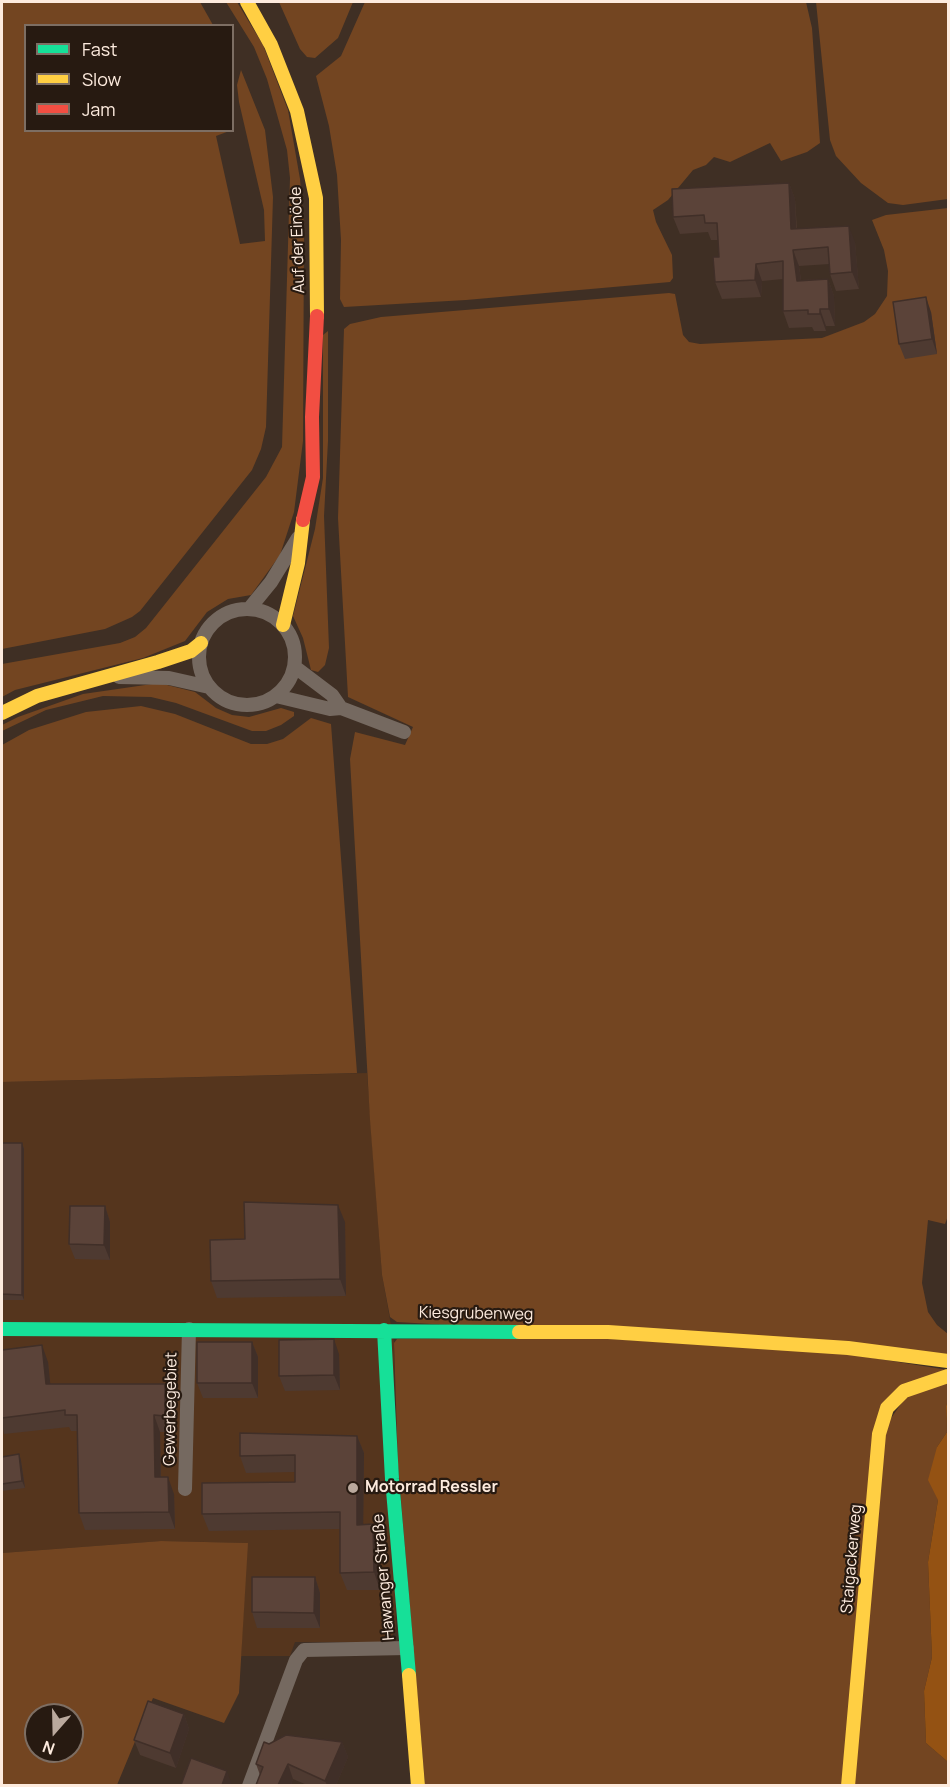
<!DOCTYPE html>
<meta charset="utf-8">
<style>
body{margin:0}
#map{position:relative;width:950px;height:1787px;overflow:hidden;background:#3f2f24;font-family:Manrope,sans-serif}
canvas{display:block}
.frame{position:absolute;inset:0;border:3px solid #fdebde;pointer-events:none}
.legend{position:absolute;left:24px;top:24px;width:210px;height:108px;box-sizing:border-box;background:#271a11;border:2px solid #7d6e63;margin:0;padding:8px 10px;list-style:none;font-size:18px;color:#fdebde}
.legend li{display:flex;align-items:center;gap:12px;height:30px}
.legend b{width:30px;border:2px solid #7d6e63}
.north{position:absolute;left:24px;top:1703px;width:60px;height:60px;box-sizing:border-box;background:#271a11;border:2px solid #7d6e63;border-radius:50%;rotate:200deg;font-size:16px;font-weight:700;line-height:24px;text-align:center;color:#fdebde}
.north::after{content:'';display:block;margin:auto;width:21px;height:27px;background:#baa99d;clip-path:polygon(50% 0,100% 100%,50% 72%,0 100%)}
</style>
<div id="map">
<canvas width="950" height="1787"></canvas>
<div class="frame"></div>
<ul class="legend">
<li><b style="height:8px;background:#16e098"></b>Fast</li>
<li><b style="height:8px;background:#ffcf43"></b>Slow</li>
<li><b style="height:8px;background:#f24e42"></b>Jam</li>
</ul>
<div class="north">N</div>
</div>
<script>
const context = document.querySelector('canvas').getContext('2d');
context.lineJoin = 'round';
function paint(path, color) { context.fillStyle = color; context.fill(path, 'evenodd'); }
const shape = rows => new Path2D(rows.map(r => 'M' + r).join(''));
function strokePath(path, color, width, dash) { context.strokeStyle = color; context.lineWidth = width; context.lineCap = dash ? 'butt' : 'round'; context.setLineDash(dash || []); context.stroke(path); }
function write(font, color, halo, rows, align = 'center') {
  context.font = font + ' Manrope,sans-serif'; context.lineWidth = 4.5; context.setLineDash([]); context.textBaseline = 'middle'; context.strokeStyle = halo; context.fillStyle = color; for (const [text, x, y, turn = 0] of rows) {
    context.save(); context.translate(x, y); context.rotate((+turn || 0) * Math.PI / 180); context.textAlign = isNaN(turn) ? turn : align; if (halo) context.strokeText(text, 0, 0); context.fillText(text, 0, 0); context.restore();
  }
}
const built = shape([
 [367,1073,382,1275,394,1342,396,1632,384,1642,295,1642,290,1656,241,1656,247,1543,161,1541,2,1553,2,1082]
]);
const green = shape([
 [2,2,200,2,213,25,26,26,26,130,232,130,216,136,240,244,265,241,264,210,239,102,237,85,241,70,265,130,273,197,266,427,261,449,252,470,140,611,132,617,105,629,2,649],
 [226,2,237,2,263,45,288,110,300,179,304,227,303,441,294,512,280,555,251,595,228,599,207,612,185,641,143,658,15,690,2,697,2,664,120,643,135,637,146,628,266,477,282,447,290,178,287,150,267,79,254,47],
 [279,2,353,2,338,38,315,58,307,57,300,49],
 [365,2,806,2,812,28,820,143,807,152,781,161,770,143,730,162,714,157,706,165,693,170,668,200,653,210,656,222,672,255,673,278,670,282,466,300,344,307,340,299,341,240,337,175,329,126,316,76,341,56],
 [816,2,948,2,948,199,903,205,888,203,861,183,836,156,830,140],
 [948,208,948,1216,945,1224,928,1220,922,1283,928,1312,937,1325,948,1334,948,1354,397,1322,390,1317,382,1275,370,1120,350,759,355,732,405,745,413,727,348,697,338,518,344,329,350,324,381,317,669,293,675,294,683,335,689,342,700,344,822,338,864,322,875,314,887,296,888,271,884,250,872,220,886,215],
 [328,331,328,441,324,516,329,648,325,665,318,672,311,670,303,638,293,616,315,529,323,478,323,335],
 [159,683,195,692,216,708,232,715,249,717,281,708,294,712,294,716,281,725,266,731,252,731,176,703,151,697,103,696,46,710,2,731,2,725,18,717,83,694],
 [141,706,175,714,251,744,267,744,283,739,311,718,331,724,357,1073,2,1082,2,745,29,730,86,712],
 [580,1337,848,1354,948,1370,889,1397,843,1785,425,1785,398,1465,394,1343,397,1339],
 [948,1381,948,1400,946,1406,947,1432,937,1447,938,1500,928,1562,932,1657,924,1691,926,1743,948,1762,948,1785,852,1786,885,1427,907,1395],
 [161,1541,248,1543,239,1693,224,1723,153,1698,117,1785,2,1786,2,1553],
 [36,1715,72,1715,72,1751,36,1751]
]);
const forest = shape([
 [948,1400,948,1762,926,1743,924,1691,932,1657,928,1562,938,1500,928,1480,937,1447,947,1432,946,1406]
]);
const street = shape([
 '199 657a48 48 0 1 1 96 0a48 48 0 1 1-96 0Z',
 [249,609,271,582,298,538],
 [295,667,332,695,341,708],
 [119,677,169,678,209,687],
 [276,696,330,709,341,708,404,732],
 [185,1489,189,1329],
 [249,1786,296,1660,304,1650,407,1648]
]);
const fast = shape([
 [2,1329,519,1332],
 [384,1330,392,1479,409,1675]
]);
const slow = shape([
 [247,2,271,45,297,111,316,198,317,316],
 [283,625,298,563,303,520],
 [2,713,37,696,158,662,191,651,201,643],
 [519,1332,608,1332,848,1348,948,1361],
 [409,1675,418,1786],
 [848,1786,879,1434,887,1408,904,1391,948,1376]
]);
const jam = shape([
 [303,520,313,477,312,417,317,316]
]);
const wall = shape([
 [789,183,795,199,797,229,855,242,859,289,836,291,830,274,830,264,799,266,801,280,828,279,834,296,835,326,826,326,826,331,814,331,812,327,789,328,783,311,783,279,762,281,761,297,722,299,715,282,719,257,718,240,711,240,708,232,680,234,673,217],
 [931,312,937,354,905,359,899,344],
 [2,1143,22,1143,24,1149,24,1300,2,1300],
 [105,1206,110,1222,110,1260,75,1259,69,1244],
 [345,1222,346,1296,217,1298,211,1281,245,1239],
 [252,1342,258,1357,258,1398,203,1398,197,1383],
 [2,1350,48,1362,50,1384,165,1384,171,1401,171,1432,160,1432,161,1477,174,1494,175,1529,85,1530,79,1513,78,1431,71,1431,69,1427,4,1434,2,1426],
 [339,1354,340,1390,285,1391,279,1376],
 [357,1436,364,1453,363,1524,373,1524,380,1542,380,1590,347,1590,340,1573,340,1529,209,1531,202,1514,295,1482,295,1472,246,1473,240,1456],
 [19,1454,21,1461,25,1488,2,1491,2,1457],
 [315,1577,320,1593,320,1628,257,1628,252,1612],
 [184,1714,189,1729,176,1768,140,1755,134,1740],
 [342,1742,348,1757,336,1785,307,1785,293,1779,291,1785,256,1785,260,1775,256,1764,269,1744]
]);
const shadedWall = shape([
 [789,183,795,199,797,246,791,229],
 [849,226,855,242,859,289,852,272],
 [793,250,799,266,803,297,797,281],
 [756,264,762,281,761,297,755,280],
 [828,279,834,296,835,326,829,309],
 [926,297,931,312,937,354,932,339],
 [820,309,826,326,826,331,820,314],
 [22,1143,24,1149,24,1300,22,1295],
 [338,1205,345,1222,346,1296,340,1279],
 [105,1206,110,1222,110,1260,104,1245],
 [334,1339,339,1354,340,1390,334,1375],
 [252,1342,258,1357,258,1398,252,1383],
 [42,1345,48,1362,52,1400,46,1384],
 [165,1384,171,1401,171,1432,165,1416],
 [154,1415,160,1432,161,1494,155,1477],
 [357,1436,364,1453,363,1542,357,1525],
 [19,1454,21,1461,25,1488,22,1481],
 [168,1477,174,1494,175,1529,169,1512],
 [373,1524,380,1542,380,1590,374,1572],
 [315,1577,320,1593,320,1628,314,1613],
 [184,1714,189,1729,176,1768,170,1753],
 [342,1742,348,1757,336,1785,327,1785,325,1781],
 [288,1764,293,1779,291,1785,278,1785],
 [227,1771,232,1785,222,1785]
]);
const building = shape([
 [789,183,791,229,849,226,852,272,830,274,828,247,793,250,797,281,828,279,829,309,820,309,820,314,808,314,808,310,783,311,783,261,756,264,755,280,715,282,713,257,719,257,717,223,705,223,704,215,673,217,672,189,789,183],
 [926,297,932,339,899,344,893,302,926,297],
 [2,1143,22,1143,22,1295,2,1294,2,1143],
 [244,1202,338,1205,340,1279,211,1281,210,1240,245,1239,244,1202],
 [70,1206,105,1206,104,1245,69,1244,70,1206],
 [334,1339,334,1375,279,1376,279,1340,334,1339],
 [197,1342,252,1342,252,1383,197,1383,197,1342],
 [42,1345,46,1384,165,1384,165,1416,154,1415,155,1477,168,1477,169,1512,79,1513,77,1415,65,1415,65,1410,2,1418,2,1350,42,1345],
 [240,1433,357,1436,357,1525,373,1524,374,1572,340,1573,340,1512,202,1514,202,1483,295,1482,295,1455,240,1456,240,1433],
 [19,1454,22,1481,2,1484,2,1457,19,1454],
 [252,1577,315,1577,314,1613,252,1612,252,1577],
 [148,1701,184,1714,170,1753,134,1740,148,1701],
 [286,1735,342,1742,325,1781,288,1764,278,1785,256,1785,263,1767,256,1764,264,1742,269,1744,286,1735],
 [191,1758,227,1771,222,1785,181,1785,191,1758]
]);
const markers = [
 [353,1488,6,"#baa99d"]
];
const streetNames = [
 ["Auf der Einöde",298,240,-92],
 ["Kiesgrubenweg",476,1314,1],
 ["Gewerbegebiet",171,1409,-89],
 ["Staigackerweg",852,1559,-85],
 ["Hawanger Straße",384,1577,-95]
];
const poiNames = [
 ["Motorrad Ressler",365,1488]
];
paint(built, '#55351d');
paint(green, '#734521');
paint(forest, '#945213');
strokePath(street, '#756960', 14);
strokePath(fast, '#16e098', 14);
strokePath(slow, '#ffcf43', 14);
strokePath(jam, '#f24e42', 14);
paint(wall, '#4e3a31');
paint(shadedWall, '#402f28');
paint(building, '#5b4339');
strokePath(building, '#402f28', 1.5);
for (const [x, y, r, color] of markers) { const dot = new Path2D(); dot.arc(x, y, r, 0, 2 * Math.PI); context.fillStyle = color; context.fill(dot); strokePath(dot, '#271a11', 2); }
write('16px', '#fdebde', '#271a11', streetNames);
write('bold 16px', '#fdebde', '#271a11', poiNames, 'left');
</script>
